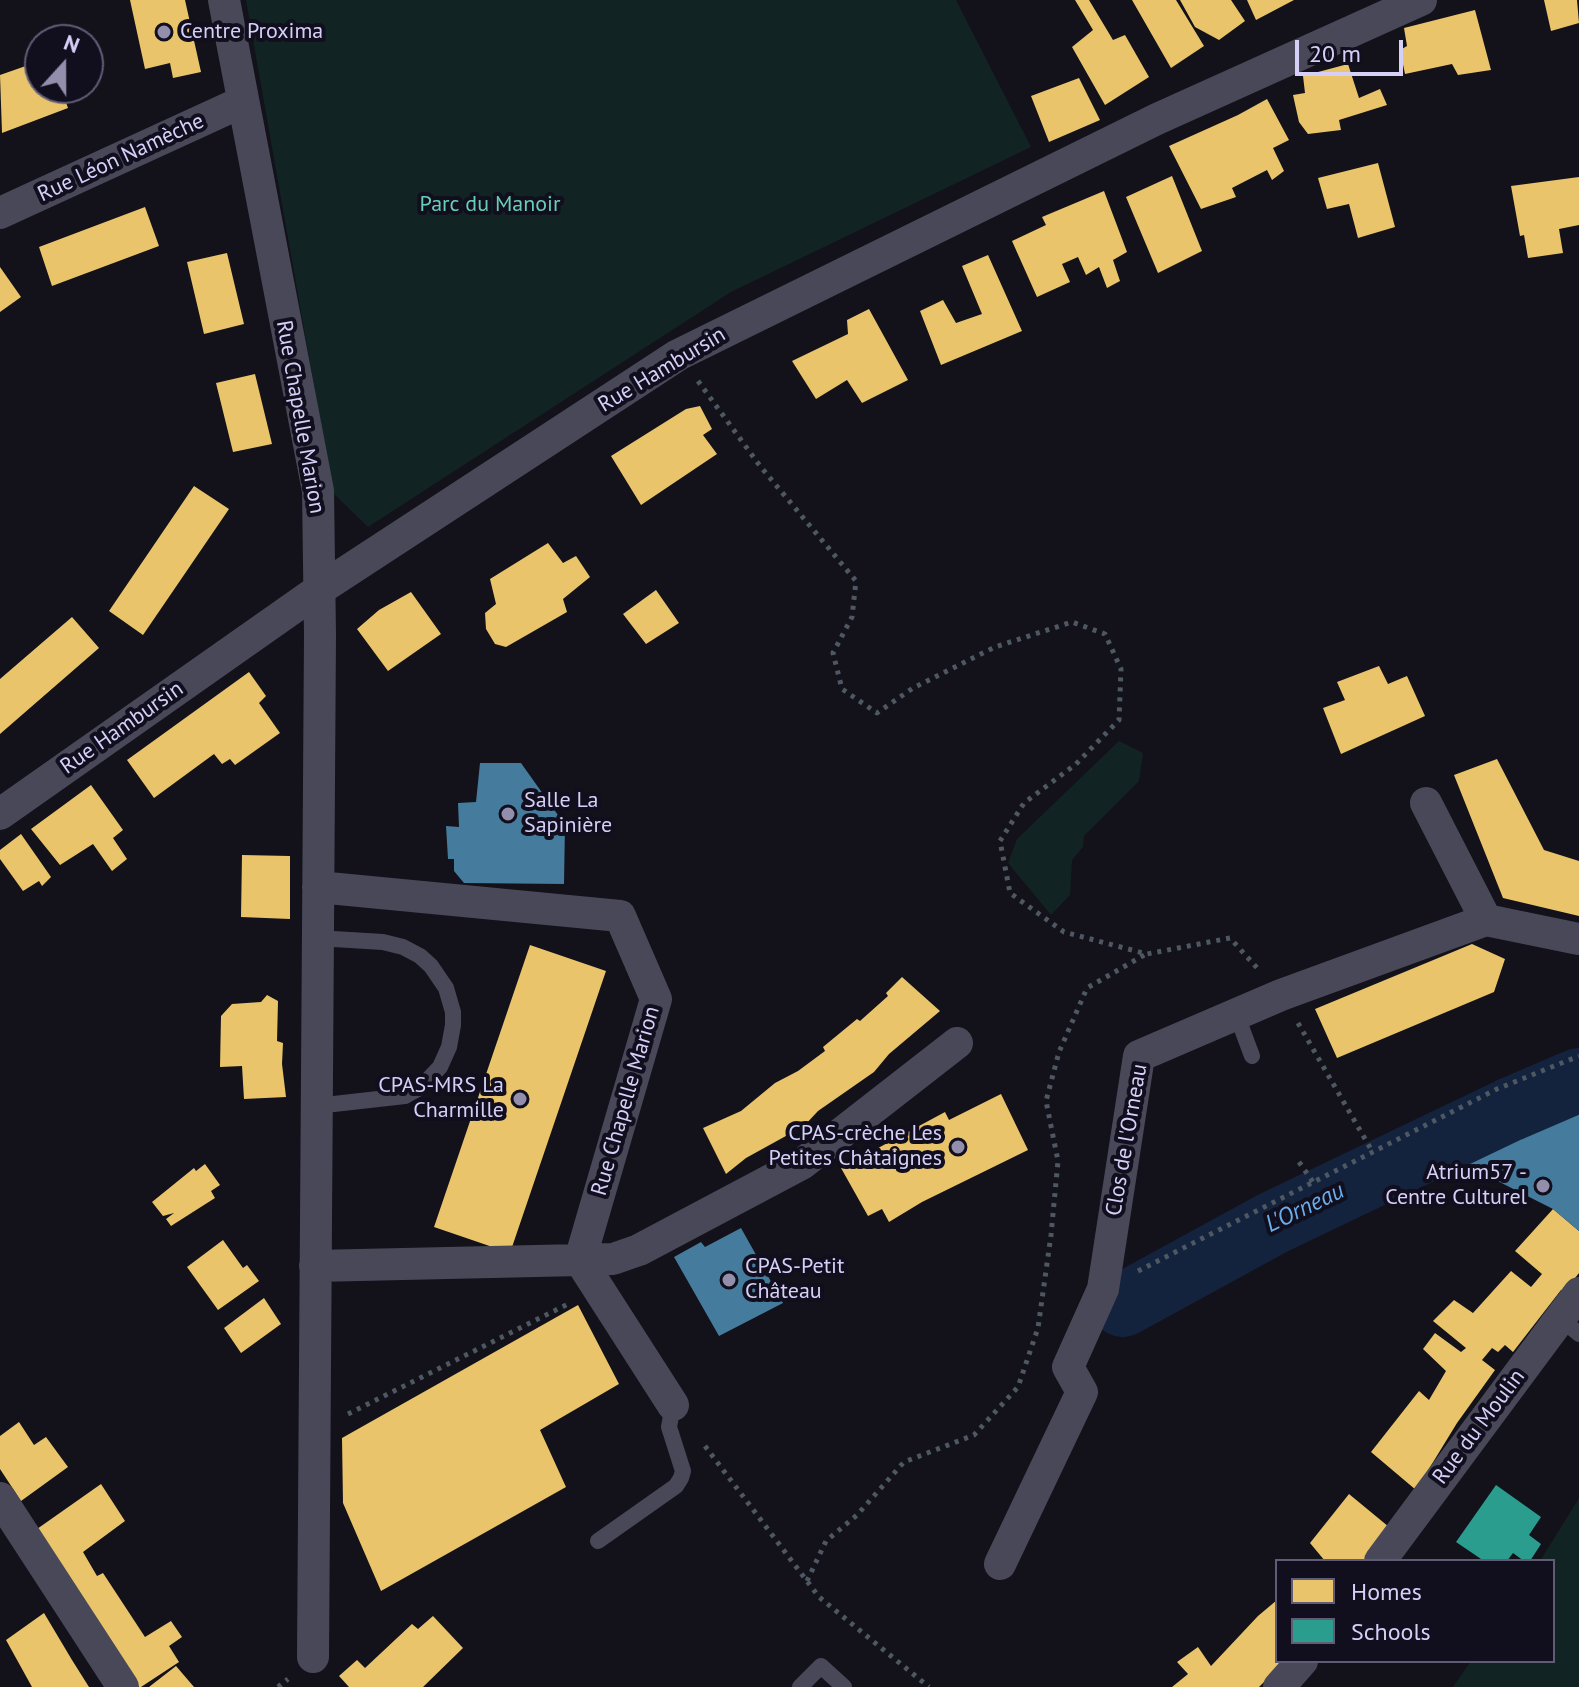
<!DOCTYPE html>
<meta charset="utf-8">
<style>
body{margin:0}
#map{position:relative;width:1579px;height:1687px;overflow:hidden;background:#13121a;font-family:"PT Sans",sans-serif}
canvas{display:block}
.legend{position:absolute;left:1275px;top:1559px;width:280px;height:104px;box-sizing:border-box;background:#110e1d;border:2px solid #605c75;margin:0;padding:10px 14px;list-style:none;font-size:24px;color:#d6d0f9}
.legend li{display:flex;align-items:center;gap:16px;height:40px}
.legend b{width:40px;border:2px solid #605c75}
.north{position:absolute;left:24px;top:24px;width:80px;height:80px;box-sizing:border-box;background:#110e1d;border:2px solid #605c75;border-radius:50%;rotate:21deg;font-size:22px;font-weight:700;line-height:32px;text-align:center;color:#d6d0f9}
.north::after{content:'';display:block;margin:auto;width:28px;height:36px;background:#928eab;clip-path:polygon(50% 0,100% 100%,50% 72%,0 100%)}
.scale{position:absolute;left:1295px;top:40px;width:108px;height:36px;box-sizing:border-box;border:4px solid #d6d0f9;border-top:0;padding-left:10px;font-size:24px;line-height:28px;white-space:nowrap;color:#d6d0f9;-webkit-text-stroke:6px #110e1d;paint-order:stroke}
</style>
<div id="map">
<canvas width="1579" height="1687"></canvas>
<ul class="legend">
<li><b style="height:22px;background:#e9c46a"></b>Homes</li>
<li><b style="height:22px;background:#2a9d8f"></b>Schools</li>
</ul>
<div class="north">N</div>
<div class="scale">20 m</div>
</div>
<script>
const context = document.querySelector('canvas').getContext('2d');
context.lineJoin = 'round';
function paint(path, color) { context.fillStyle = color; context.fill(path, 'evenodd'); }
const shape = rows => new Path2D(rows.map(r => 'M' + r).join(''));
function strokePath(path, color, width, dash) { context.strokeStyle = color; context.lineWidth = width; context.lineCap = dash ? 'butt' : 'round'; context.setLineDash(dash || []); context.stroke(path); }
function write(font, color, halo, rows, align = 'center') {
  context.font = font + ' "PT Sans",sans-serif'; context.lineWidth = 8; context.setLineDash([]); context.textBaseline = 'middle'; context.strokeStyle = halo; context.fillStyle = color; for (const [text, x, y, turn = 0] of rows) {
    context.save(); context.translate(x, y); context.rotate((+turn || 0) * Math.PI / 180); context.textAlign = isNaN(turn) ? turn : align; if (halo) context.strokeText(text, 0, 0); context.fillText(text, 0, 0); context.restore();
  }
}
const green = shape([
 [246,0,956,0,1031,147,731,292,368,527,333,493],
 [1119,741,1143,753,1139,781,1084,836,1083,847,1072,860,1070,895,1051,915,1008,863,1017,839],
 [1579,1498,1579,1687,1453,1687,1471,1661,1553,1661,1553,1561,1540,1561]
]);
const homes = shape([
 [130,0,185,0,201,72,173,78,170,63,145,69],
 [1075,0,1089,0,1113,40,1125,35,1149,77,1105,105,1072,47,1093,30],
 [1132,0,1176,0,1204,46,1171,68],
 [1180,0,1231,0,1245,21,1219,40,1195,27],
 [1247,0,1294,0,1256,20],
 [1544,0,1577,0,1579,23,1551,31],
 [1475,10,1491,70,1458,75,1452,64,1405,74,1400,50,1407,46,1404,28],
 [40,61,40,88,61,88,68,108,2,133,0,75],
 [1348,64,1359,98,1380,89,1387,105,1339,120,1341,130,1308,134,1299,122,1293,95,1305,93,1303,76],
 [1079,78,1100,120,1049,142,1031,96],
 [1267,99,1289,140,1273,148,1284,171,1272,180,1267,170,1232,188,1236,197,1201,209,1169,146,1238,115],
 [1378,163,1395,227,1358,238,1349,204,1327,209,1318,178],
 [1172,176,1202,251,1158,273,1126,197],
 [1579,177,1579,225,1559,229,1563,253,1528,258,1524,235,1520,236,1511,186],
 [1104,191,1127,252,1113,260,1120,281,1107,288,1099,267,1086,275,1078,257,1062,264,1070,282,1037,297,1012,241,1046,225,1042,217],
 [145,207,159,246,52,286,39,247],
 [227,253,244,324,204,334,187,262],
 [988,255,1022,331,941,365,920,311,943,300,956,323,982,314,962,266],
 [0,267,21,297,0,312],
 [869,309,908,380,862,403,847,380,816,399,792,361,848,334,847,320],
 [255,374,272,444,233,452,216,383],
 [700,406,712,429,703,435,717,454,641,505,611,456,686,409],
 [194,486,229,509,143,635,109,611],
 [548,543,563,563,576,556,590,577,563,599,567,612,506,647,495,644,486,629,485,613,496,604,490,579],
 [656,590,679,623,646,644,623,614],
 [411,592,441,634,388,671,357,629,379,610],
 [72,617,99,648,0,734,0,679],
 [1379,666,1388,684,1407,676,1425,716,1341,754,1323,708,1345,700,1337,682],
 [249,672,266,696,259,703,280,733,235,765,230,759,222,764,214,754,154,798,127,760],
 [1497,759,1544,850,1579,861,1579,916,1503,898,1454,775],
 [91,785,123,830,113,838,127,859,112,871,93,844,60,865,31,829],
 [21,834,51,877,42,886,39,881,23,891,0,859,0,850],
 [242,855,290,856,290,919,241,917],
 [1472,944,1505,959,1494,992,1337,1058,1315,1009],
 [530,945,606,971,510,1253,434,1227],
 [902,977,940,1011,889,1054,874,1072,818,1111,804,1126,746,1158,726,1174,703,1128,741,1111,775,1083,798,1071,825,1051,823,1047,857,1019,860,1021,888,996,886,993],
 [267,995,278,1001,277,1041,283,1043,282,1064,286,1097,244,1099,242,1066,220,1067,221,1016,232,1004,261,1002],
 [1001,1094,1028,1150,922,1202,889,1222,882,1209,868,1216,841,1168,945,1112,949,1120],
 [205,1164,220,1185,211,1191,215,1198,171,1226,166,1219,174,1213,163,1216,152,1202,194,1168,196,1171],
 [1553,1209,1579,1231,1579,1273,1564,1292,1561,1290,1513,1352,1505,1345,1498,1352,1492,1348,1482,1360,1495,1370,1457,1423,1416,1490,1371,1452,1419,1391,1429,1400,1446,1371,1423,1349,1435,1333,1461,1352,1466,1348,1433,1321,1454,1300,1473,1313,1511,1271,1531,1287,1542,1274,1515,1251],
 [223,1240,243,1268,247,1265,259,1281,218,1310,187,1267],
 [264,1298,281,1324,241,1353,224,1328],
 [578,1305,619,1384,540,1430,566,1487,381,1591,343,1503,342,1438],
 [19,1422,34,1445,46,1437,68,1467,21,1501,0,1469,0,1436],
 [101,1484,125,1521,83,1552,97,1576,103,1573,145,1637,171,1621,182,1637,169,1646,179,1662,141,1687,135,1687,37,1529],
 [1349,1494,1389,1527,1367,1561,1325,1561,1310,1543],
 [1277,1600,1277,1661,1285,1661,1259,1687,1172,1687,1188,1674,1177,1662,1198,1647,1211,1666,1258,1616],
 [44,1613,72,1660,89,1687,32,1687,6,1640],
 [433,1616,463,1648,423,1687,349,1687,339,1676,357,1660,365,1668,412,1624,418,1629],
 [176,1666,194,1687,149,1687]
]);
const schools = shape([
 [1496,1485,1541,1517,1529,1535,1541,1544,1530,1561,1524,1561,1513,1553,1507,1561,1484,1561,1456,1542]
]);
const public = shape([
 [480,763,521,763,565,825,564,884,464,883,454,871,454,859,448,859,446,826,459,827,458,803,476,802],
 [1514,1113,1579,1113,1579,1231,1553,1209,1462,1163,1466,1133],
 [741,1228,783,1303,719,1336,674,1257,701,1242,705,1247]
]);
const river = shape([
 [1123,1305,1273,1223,1509,1110,1579,1080]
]);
const path = shape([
 [698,381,760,466,856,581,852,617,833,653,842,689,877,713,913,688,995,647,1072,622,1105,634,1121,669,1119,720,1076,764,1024,803,1000,841,1010,893,1064,932,1147,954,1230,938,1259,970],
 [1298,1023,1372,1151],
 [1299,1162,1313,1182],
 [1138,1271,1497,1089,1579,1056],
 [348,1414,568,1304],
 [705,1446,819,1597,929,1687],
 [807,1581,826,1541,857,1515,904,1462,974,1435,1018,1387,1038,1328,1051,1235,1058,1161,1046,1101,1059,1052,1087,988,1146,954],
 [278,1687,288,1679]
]);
const service = shape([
 [1236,1013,1252,1056],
 [316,1106,405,1096,421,1087,440,1067,449,1047,453,1025,453,1012,446,988,431,966,420,956,403,947,383,942,317,938],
 [1560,1318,1579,1334],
 [598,1541,676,1486,681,1478,683,1471,669,1427,673,1405],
 [800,1687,821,1666,844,1687]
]);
const minor = shape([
 [224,0,318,491,320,635,313,1657],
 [0,213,242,102],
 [1426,803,1486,920,1579,939],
 [0,814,320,589,678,355,1157,119,1421,0],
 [580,1260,613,1259,639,1250,803,1163,957,1043],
 [580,1260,673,1405],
 [315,1266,580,1260,656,999,620,916,318,887],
 [0,1498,123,1687],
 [1380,1561,1579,1293],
 [1000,1564,1082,1392,1068,1367,1103,1289,1139,1056,1281,995,1486,920],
 [1279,1687,1302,1661]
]);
const markers = [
 [164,32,8,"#928eab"],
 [508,814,8,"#928eab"],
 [520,1099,8,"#928eab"],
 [958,1147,8,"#928eab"],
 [1543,1186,8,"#928eab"],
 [729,1280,8,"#928eab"]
];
const poiNames = [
 ["Centre Proxima",180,32],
 ["Salle La",524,801],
 ["Sapinière",524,826],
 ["CPAS-MRS La",504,1086,"right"],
 ["Charmille",504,1111,"right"],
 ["CPAS-crèche Les",942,1134,"right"],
 ["Petites Châtaignes",942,1159,"right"],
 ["Atrium57 -",1527,1173,"right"],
 ["Centre Culturel",1527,1198,"right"],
 ["CPAS-Petit",745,1267],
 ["Château",745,1292]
];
const streetNames = [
 ["Rue Léon Namèche",121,158,-25],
 ["Rue Hambursin",662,370,-31],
 ["Rue Chapelle Marion",300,417,80],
 ["Rue Hambursin",122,728,-35],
 ["Rue Chapelle Marion",626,1101,-74],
 ["Clos de l'Orneau",1127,1140,-80],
 ["Rue du Moulin",1479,1427,-53]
];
const parkNames = [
 ["Parc du Manoir",490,205]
];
const waterNames = [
 ["L'Orneau",1305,1208,-26]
];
paint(green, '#122324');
paint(homes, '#e9c46a');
paint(schools, '#2a9d8f');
paint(public, '#457b9d');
strokePath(river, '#14233d', 64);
strokePath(path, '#4d5862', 5, [4, 6]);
strokePath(service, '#494859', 16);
strokePath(minor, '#494859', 32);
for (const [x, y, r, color] of markers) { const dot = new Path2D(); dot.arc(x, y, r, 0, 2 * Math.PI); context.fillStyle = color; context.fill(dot); strokePath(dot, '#110e1d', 3); }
write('22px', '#d6d0f9', '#110e1d', poiNames, 'left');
write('22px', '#d6d0f9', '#110e1d', streetNames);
write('22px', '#66cfb7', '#110e1d', parkNames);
write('italic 24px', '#6baeed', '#110e1d', waterNames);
</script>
